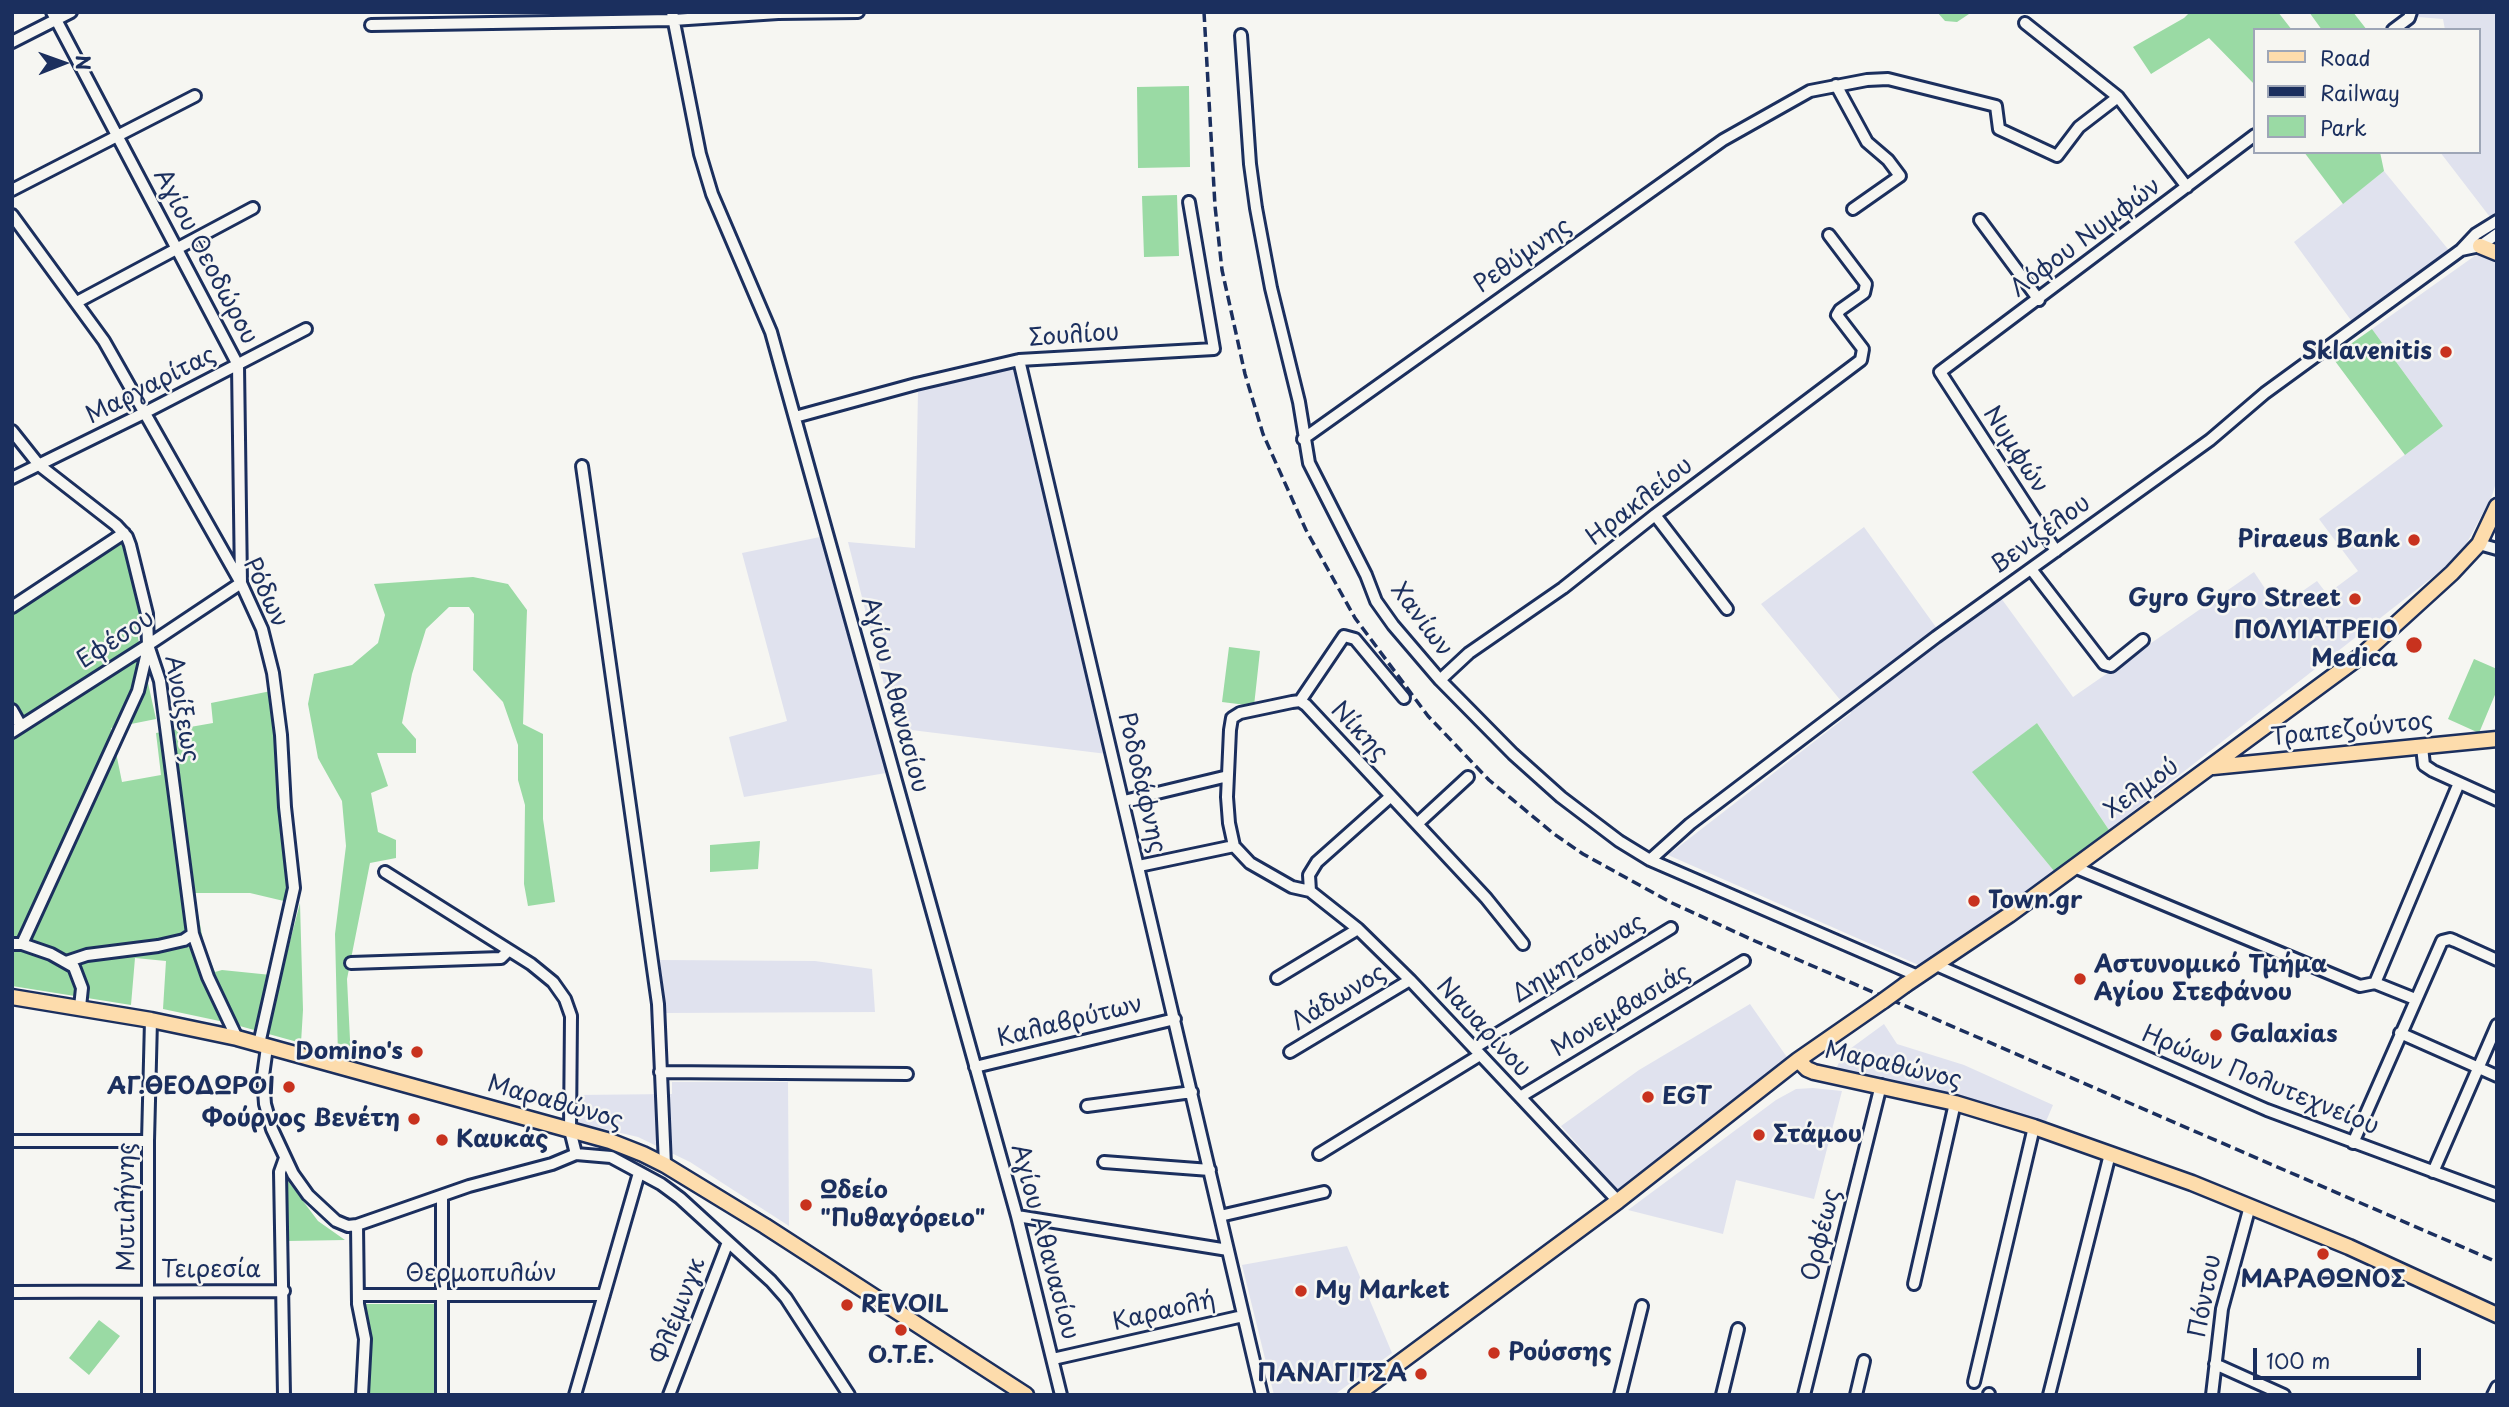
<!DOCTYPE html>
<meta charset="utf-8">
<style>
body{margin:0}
#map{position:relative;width:2509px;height:1407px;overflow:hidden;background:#f6f6f2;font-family:"Playpen Sans",sans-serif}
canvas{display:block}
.frame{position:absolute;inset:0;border:14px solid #1b2f5e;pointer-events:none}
.legend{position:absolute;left:2253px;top:28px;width:228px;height:126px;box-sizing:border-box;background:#f6f6f2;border:2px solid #9ea6b7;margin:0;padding:9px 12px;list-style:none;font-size:21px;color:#1b2f5e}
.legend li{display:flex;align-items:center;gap:14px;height:35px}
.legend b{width:35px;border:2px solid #9ea6b7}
.north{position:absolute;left:28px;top:28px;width:70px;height:70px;-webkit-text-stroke:5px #f6f6f2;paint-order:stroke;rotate:89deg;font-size:19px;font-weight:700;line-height:28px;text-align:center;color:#1b2f5e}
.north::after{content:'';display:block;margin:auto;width:24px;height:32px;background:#1b2f5e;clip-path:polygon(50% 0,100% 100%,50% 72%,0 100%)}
.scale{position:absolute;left:2253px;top:1348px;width:168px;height:32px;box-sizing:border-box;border:4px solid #1b2f5e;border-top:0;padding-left:9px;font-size:21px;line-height:24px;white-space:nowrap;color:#1b2f5e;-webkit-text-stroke:5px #f6f6f2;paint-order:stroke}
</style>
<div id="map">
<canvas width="2509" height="1407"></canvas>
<div class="frame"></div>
<ul class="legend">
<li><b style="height:9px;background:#fddcac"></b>Road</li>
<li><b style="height:9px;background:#1b2f5e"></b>Railway</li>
<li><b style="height:19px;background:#9adaa4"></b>Park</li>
</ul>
<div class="north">N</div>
<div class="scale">100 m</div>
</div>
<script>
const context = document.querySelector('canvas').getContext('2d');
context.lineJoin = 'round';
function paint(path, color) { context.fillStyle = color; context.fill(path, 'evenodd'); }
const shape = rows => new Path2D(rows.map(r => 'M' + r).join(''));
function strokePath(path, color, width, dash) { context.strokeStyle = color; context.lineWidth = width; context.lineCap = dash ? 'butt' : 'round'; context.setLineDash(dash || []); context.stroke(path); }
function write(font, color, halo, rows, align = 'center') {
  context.font = font + ' "Playpen Sans",sans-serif'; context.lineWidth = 5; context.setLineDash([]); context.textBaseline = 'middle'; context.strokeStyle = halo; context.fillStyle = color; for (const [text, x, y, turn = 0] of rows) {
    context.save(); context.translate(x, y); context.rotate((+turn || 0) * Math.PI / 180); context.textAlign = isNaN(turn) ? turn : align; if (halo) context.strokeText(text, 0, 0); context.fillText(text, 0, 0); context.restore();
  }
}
const built = shape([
 [2418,12,2497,12,2497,219,2493,221,2440,152,2479,152,2479,30,2445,30,2443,19,2418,17],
 [2384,171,2452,254,2353,323,2294,242],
 [2497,240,2497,479,2492,496,2462,552,2452,562,2109,830,2037,723,1973,773,2054,871,1923,967,1668,855,1851,713,1761,604,1864,527,1943,637,2001,598,2073,697,2254,572,2278,608,2317,581,2327,594,2358,571,2319,519,2443,426,2372,329],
 [1014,365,1107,754,895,728,848,542,915,548,918,391],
 [820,537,886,773,744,797,729,737,787,721,742,553],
 [660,960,815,961,872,969,875,1012,666,1013],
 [1750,1004,1791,1063,1618,1190,1561,1126,1639,1070],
 [1884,1024,1897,1044,1964,1065,2053,1105,2044,1126,1850,1075,1837,1067,1843,1054],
 [672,1082,788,1082,789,1226,690,1162,638,1137,574,1122,576,1095,672,1094],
 [1813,1088,1842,1091,1814,1199,1736,1180,1723,1234,1628,1210,1776,1100,1796,1089],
 [1347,1246,1392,1353,1334,1395,1274,1395,1242,1265]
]);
const green = shape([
 [1937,12,1972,12,1957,22,1945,21],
 [2190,12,2278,12,2292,30,2255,30,2255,85,2209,38,2151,74,2133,47,2184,18],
 [2309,12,2353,12,2367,30,2322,30],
 [1189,86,1190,167,1138,168,1137,87],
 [2304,152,2380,152,2384,171,2343,204],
 [1177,195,1179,256,1144,257,1142,196],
 [2372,329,2443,426,2405,455,2332,357],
 [121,542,129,563,140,608,138,638,156,719,111,728,122,782,161,775,156,733,213,723,211,703,271,691,287,865,288,902,250,893,194,893,204,945,215,972,222,970,281,976,300,903,303,1010,301,1043,229,1023,163,1009,166,961,135,958,131,1005,12,986,12,614],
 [473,577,508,584,527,610,523,724,543,734,543,819,555,902,528,906,524,884,525,805,518,780,518,745,503,702,473,670,474,614,469,607,449,607,426,629,412,674,402,723,416,739,416,753,377,753,388,786,371,793,378,832,396,840,396,858,370,863,347,979,351,1060,338,1056,335,934,346,846,342,801,318,758,308,704,314,674,352,665,378,643,385,615,374,584],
 [1229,647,1260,651,1254,706,1222,702],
 [2474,659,2497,669,2497,690,2479,733,2448,719],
 [2037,723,2109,830,2054,871,1972,772],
 [760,841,758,869,710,872,710,845],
 [285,1177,318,1221,345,1240,288,1241],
 [364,1304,435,1304,436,1395,368,1395,370,1349],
 [99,1320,120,1336,89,1375,69,1358]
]);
const minor = shape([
 [672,12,700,154,712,194,771,332,1017,1216,1061,1395],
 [2025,23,2118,97,2187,187],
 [371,25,673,20,778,13,858,12],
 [2393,30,2409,18,2411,12],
 [1241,35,1250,164,1256,208,1271,288,1299,402,1309,463,1366,575,1376,601,1393,625,1440,680,1513,754,1561,797,1619,841,1650,860,1918,976],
 [12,42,71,12],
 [1836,85,1867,142,1888,160,1900,176,1853,209],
 [12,190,195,96],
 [12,215,104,341,241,583,262,629,273,673,281,735,285,807,294,888,259,1044],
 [1980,220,2039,300],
 [2497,221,2476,234,2461,250,2480,246,2497,234],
 [77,302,253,208],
 [1019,360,1262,1395],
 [795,417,916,384,1019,360,1214,349,1189,202],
 [12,431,39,465,116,525,127,537,130,545,147,614,148,645,160,681,193,934,208,977,237,1038],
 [1303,439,1723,140,1810,91,1867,80,1888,79,1996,106,1999,129,2057,156,2079,127,2118,97],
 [582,466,658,1004,665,1165],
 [12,478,144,413,306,329],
 [1655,515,1727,609],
 [2479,544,2497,549],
 [2056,551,1940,372,2255,135],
 [2031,569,2104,664,2111,666,2143,640],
 [12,607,124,533],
 [1440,680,1469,653,1563,588,1655,515,1861,360,1863,349,1837,315,1840,310,1864,293,1866,284,1829,235],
 [1300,701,1344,636,1355,639,1404,698],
 [12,710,21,726],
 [12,732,148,645,241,583,238,365,52,12],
 [2422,747,2424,765,2433,771,2497,800],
 [1124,801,1228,776],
 [1417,824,1468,777],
 [1650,860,1690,824,1936,637,2210,440,2265,393,2461,250],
 [1139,866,1234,846],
 [2074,867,2360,986,2375,983,2415,999],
 [385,872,531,964,553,982,565,999,571,1016,570,1130,576,1154,611,1157,661,1184,680,1198,771,1281,786,1298,849,1395],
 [1310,891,1309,875,1317,862,1390,797],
 [12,944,22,944,51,954,74,967,82,988,80,1007],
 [22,944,138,691,148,648],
 [1523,944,1486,898,1306,705,1300,701,1292,702,1240,713,1232,718,1230,730,1227,797,1229,823,1234,846,1250,863,1292,887,1310,891,1358,929,1410,980,1618,1201],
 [66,962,87,955,158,946,184,940,193,934],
 [351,963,501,958,508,951],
 [1934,964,2267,1110,2497,1195],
 [1277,978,1358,929],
 [2375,983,2459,783],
 [2400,1033,2497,1076],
 [267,1047,263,1076,265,1104,272,1129,293,1174,308,1195,336,1221,348,1226,357,1225,469,1186,552,1164,576,1154],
 [1474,1048,1671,928],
 [1290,1052,1410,980],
 [975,1067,1175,1019],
 [660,1072,907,1074],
 [1520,1097,1744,961],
 [1087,1106,1192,1092],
 [12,1141,148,1141],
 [2353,1143,2442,941,2450,939,2455,941,2497,960],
 [1319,1154,1480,1055],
 [1104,1162,1210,1170],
 [2433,1172,2497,1025],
 [1017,1216,1228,1250],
 [1220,1216,1324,1192],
 [357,1225,358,1304,365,1339,362,1395],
 [1914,1284,1955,1103],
 [12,1292,284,1291],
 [358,1295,604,1295],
 [1053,1359,1243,1316],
 [2215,1364,2284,1395],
 [1974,1382,2034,1127],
 [148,1395,148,1141,151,1020],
 [284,1395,280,1172,285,1158],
 [442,1395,442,1197],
 [575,1395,639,1173],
 [669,1395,728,1242],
 [1620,1395,1642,1306],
 [1722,1395,1738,1329],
 [1804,1395,1881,1085],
 [1856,1395,1864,1361],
 [1989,1395,1989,1394],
 [2049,1395,2110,1154],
 [2212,1395,2222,1309,2250,1206],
 [2493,1395,2497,1387]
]);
const major = shape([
 [2480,246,2497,253],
 [2213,767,2497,739],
 [1905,985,2009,915,2362,655,2452,573,2479,544,2497,506],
 [12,997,151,1020,237,1038,610,1141,643,1154,665,1165,765,1226,1026,1395],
 [1798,1060,1807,1069,1814,1072,1955,1103,2034,1127,2192,1183,2349,1247,2497,1315],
 [1356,1395,1618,1201,1798,1060,1883,1001]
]);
const rail = shape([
 [1204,12,1215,206,1222,270,1245,374,1263,434,1306,530,1355,618,1428,716,1489,780,1554,834,1583,854,1672,903,1755,941,2497,1262]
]);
const majorBridge = shape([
 [1883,1001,1905,985]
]);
const markers = [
 [2446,352,7,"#c8321e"],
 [2414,540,7,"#c8321e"],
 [2355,599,7,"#c8321e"],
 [2414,645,9,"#c8321e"],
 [1974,901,7,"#c8321e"],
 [2080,979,7,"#c8321e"],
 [2216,1035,7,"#c8321e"],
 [417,1052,7,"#c8321e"],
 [289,1087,7,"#c8321e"],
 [1648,1097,7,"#c8321e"],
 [414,1119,7,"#c8321e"],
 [1759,1135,7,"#c8321e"],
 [442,1140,7,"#c8321e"],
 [806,1205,7,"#c8321e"],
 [2323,1254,7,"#c8321e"],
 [1301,1291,7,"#c8321e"],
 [847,1305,7,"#c8321e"],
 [901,1330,7,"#c8321e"],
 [1494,1353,7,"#c8321e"],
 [1421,1374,7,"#c8321e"]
];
const streetNames = [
 ["Λόφου Νυμφών",2086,238,-37],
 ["Ρεθύμνης",1523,256,-35],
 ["Αγίου Θεοδώρου",205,257,62],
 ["Σουλίου",1074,336,-4],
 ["Μαργαρίτας",151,386,-27],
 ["Νυμφών",2015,450,57],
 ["Ηρακλείου",1640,502,-38],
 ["Βενιζέλου",2041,535,-36],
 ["Ρόδων",265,593,65],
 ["Χανίων",1421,620,53],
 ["Εφέσου",116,640,-33],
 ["Αγίου Αθανασίου",894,695,75],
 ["Ανοίξεως",181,709,80],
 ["Τραπεζούντος",2352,730,-6],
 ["Νίκης",1359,732,47],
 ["Ροδοδάφνης",1141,783,77],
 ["Χελμού",2142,789,-36],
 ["Δημητσάνας",1579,959,-31],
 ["Λάδωνος",1339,998,-31],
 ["Μονεμβασιάς",1621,1011,-31],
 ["Καλαβρύτων",1070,1022,-14],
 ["Ναυαρίνου",1483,1028,47],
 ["Μαραθώνος",1893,1066,13],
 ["Ηρώων Πολυτεχνείου",2260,1081,22],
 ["Μαραθώνος",555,1103,16],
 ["Μυτιλήνης",127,1207,-90],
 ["Ορφέως",1822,1235,-76],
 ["Αγίου Αθανασίου",1044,1242,75],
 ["Τειρεσία",211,1270],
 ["Θερμοπυλών",481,1274],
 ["Πόντου",2206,1296,-79],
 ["Φλέμινγκ",679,1311,-69],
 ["Καραολή",1164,1312,-13]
];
const poiNames = [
 ["Sklavenitis",2432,352,"right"],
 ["Piraeus Bank",2400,540,"right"],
 ["Gyro Gyro Street",2341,599,"right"],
 ["ΠΟΛΥΙΑΤΡΕΙΟ",2398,631,"right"],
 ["Medica",2398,659,"right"],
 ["Town.gr",1988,901],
 ["Αστυνομικό Τμήμα",2094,965],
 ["Αγίου Στεφάνου",2094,993],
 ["Galaxias",2230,1035],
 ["Domino's",403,1052,"right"],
 ["ΑΓ.ΘΕΟΔΩΡΟΙ",275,1087,"right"],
 ["EGT",1662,1097],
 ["Φούρνος Βενέτη",400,1119,"right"],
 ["Στάμου",1773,1135],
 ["Καυκάς",456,1140],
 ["Ωδείο",820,1191],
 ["\"Πυθαγόρειο\"",820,1219],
 ["ΜΑΡΑΘΩΝΟΣ",2323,1280,"center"],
 ["My Market",1315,1291],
 ["REVOIL",861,1305],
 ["Ρούσσης",1508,1353],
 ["Ο.Τ.Ε.",901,1356,"center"],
 ["ΠΑΝΑΓΙΤΣΑ",1407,1374,"right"]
];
paint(built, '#e0e2ee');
paint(green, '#9adaa4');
strokePath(minor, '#1b2f5e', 16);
strokePath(major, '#1b2f5e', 19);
strokePath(minor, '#f6f6f2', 10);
strokePath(major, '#fddcac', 14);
strokePath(rail, '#1b2f5e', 3.5, [10, 5]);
strokePath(majorBridge, '#1b2f5e', 19, []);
strokePath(majorBridge, '#fddcac', 14);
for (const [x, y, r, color] of markers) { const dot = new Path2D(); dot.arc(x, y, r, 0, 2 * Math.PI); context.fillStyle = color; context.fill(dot); strokePath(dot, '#f6f6f2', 2.5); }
write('24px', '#1b2f5e', '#f6f6f2', streetNames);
write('bold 24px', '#1b2f5e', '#f6f6f2', poiNames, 'left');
</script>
